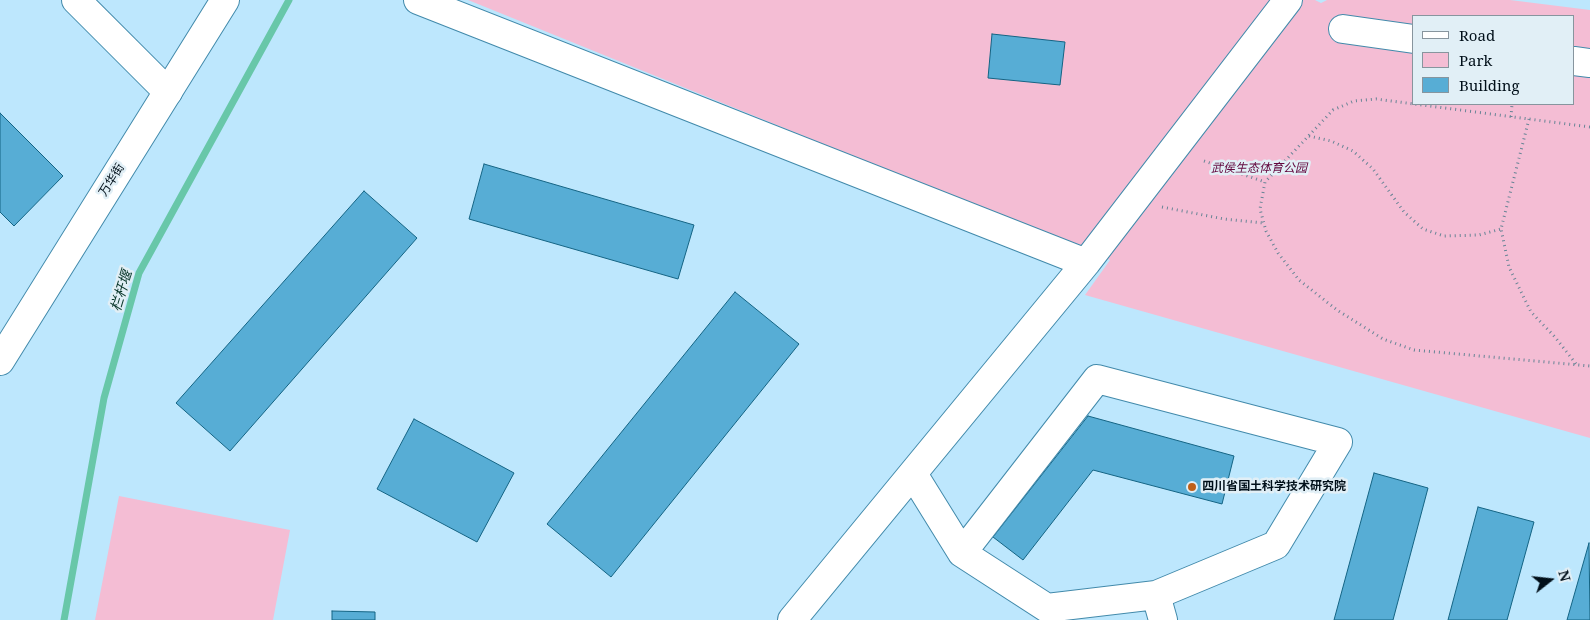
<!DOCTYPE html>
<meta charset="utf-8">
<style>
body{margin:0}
#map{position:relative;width:1590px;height:620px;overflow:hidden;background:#bde7fd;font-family:"Noto Serif",serif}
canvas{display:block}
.legend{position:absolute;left:1412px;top:15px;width:162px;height:90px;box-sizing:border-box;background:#e1eff6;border:1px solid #87959e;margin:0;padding:6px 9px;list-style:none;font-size:15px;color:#000f19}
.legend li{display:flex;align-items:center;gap:10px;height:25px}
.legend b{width:25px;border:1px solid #87959e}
.north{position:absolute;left:1525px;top:555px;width:50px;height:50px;-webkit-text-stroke:4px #e1eff6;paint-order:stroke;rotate:74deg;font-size:14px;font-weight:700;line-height:20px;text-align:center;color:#000f19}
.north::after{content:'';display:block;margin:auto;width:18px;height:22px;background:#000f19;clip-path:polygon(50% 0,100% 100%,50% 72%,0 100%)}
</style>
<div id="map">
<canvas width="1590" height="620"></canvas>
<ul class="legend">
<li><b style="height:6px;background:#fff"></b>Road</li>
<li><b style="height:14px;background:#f4bdd4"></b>Park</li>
<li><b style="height:14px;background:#57add5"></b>Building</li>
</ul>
<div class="north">N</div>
</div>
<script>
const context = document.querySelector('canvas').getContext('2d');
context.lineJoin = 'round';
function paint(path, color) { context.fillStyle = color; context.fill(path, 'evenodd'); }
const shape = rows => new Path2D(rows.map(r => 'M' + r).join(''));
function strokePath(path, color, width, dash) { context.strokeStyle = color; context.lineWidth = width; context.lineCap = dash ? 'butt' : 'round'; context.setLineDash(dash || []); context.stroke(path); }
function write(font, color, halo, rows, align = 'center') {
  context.font = font + ' "Noto Serif","Noto Sans SC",serif'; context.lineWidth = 5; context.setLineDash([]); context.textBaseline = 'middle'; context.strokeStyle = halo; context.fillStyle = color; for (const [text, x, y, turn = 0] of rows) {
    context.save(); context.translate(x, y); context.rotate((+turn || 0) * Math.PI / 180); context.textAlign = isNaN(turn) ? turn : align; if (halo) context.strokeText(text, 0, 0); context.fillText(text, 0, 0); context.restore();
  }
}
const green = shape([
 [468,0,1315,0,1321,3,1327,0,1510,0,1590,10,1590,438,1085,295,1110,260],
 [1414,16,1574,16,1574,104,1414,104],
 [119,496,290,530,273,620,95,620]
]);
const stream = shape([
 [64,620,104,398,139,273,289,0]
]);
const building = shape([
 [992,34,1065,42,1060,85,988,78,992,34],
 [0,113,63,176,14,226,0,212,0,113],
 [484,164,694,225,678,279,469,219,484,164],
 [364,191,417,238,230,451,176,403,364,191],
 [735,292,799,344,611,577,547,524,735,292],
 [1088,416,1234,456,1222,504,1093,470,1023,560,993,537,1088,416],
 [414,419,514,473,477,542,377,489,414,419],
 [1374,473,1428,488,1393,620,1334,620,1374,473],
 [1478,507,1534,522,1507,620,1448,620,1478,507],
 [1589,543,1590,620,1567,620,1589,543],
 [332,611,375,612,375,620,332,620,332,611]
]);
const path = shape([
 [1511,117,1512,104],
 [1529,119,1501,229,1509,267,1531,312,1555,337,1576,364],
 [1590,127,1376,99,1354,101,1333,110,1265,182,1260,209,1266,231,1278,253,1299,280,1337,310,1383,339,1414,350,1590,366],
 [1309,136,1331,141,1353,151,1373,169,1404,212,1423,229,1444,236,1479,235,1501,229],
 [1204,161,1265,182],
 [1162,207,1224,219,1264,223]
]);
const street = shape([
 [76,0,168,92],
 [418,0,1086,263],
 [1343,29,1414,39],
 [1574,61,1590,63],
 [913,474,962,553,1047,608,1156,595,1276,545,1338,442,1097,379,962,553],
 [1156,595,1163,620],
 [792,620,1086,263,1288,0]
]);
const secondary = shape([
 [0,361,225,0]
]);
const markers = [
 [1192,487,5,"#bf6019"]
];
const parkNames = [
 ["武侯生态体育公园",1259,169]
];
const streetNames = [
 ["万华街",112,180,-58]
];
const poiNames = [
 ["四川省国土科学技术研究院",1202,487]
];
const waterNames = [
 ["栏杆堰",122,291,-73]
];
paint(green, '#f4bdd4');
strokePath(stream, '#68c7a9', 7);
paint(building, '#57add5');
strokePath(building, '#146484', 1);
strokePath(street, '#428aab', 30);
strokePath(secondary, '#428aab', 30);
strokePath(path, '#678495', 3, [1, 4]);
strokePath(street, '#fff', 28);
strokePath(secondary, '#fff', 28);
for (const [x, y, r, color] of markers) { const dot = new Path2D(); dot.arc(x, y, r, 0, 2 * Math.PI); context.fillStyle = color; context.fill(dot); strokePath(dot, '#e1eff6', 2); }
write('italic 12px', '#63073e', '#e1eff6', parkNames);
write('12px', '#000f19', '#e1eff6', streetNames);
write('bold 12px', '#000f19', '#e1eff6', poiNames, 'left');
write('italic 14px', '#09362a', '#e1eff6', waterNames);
</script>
